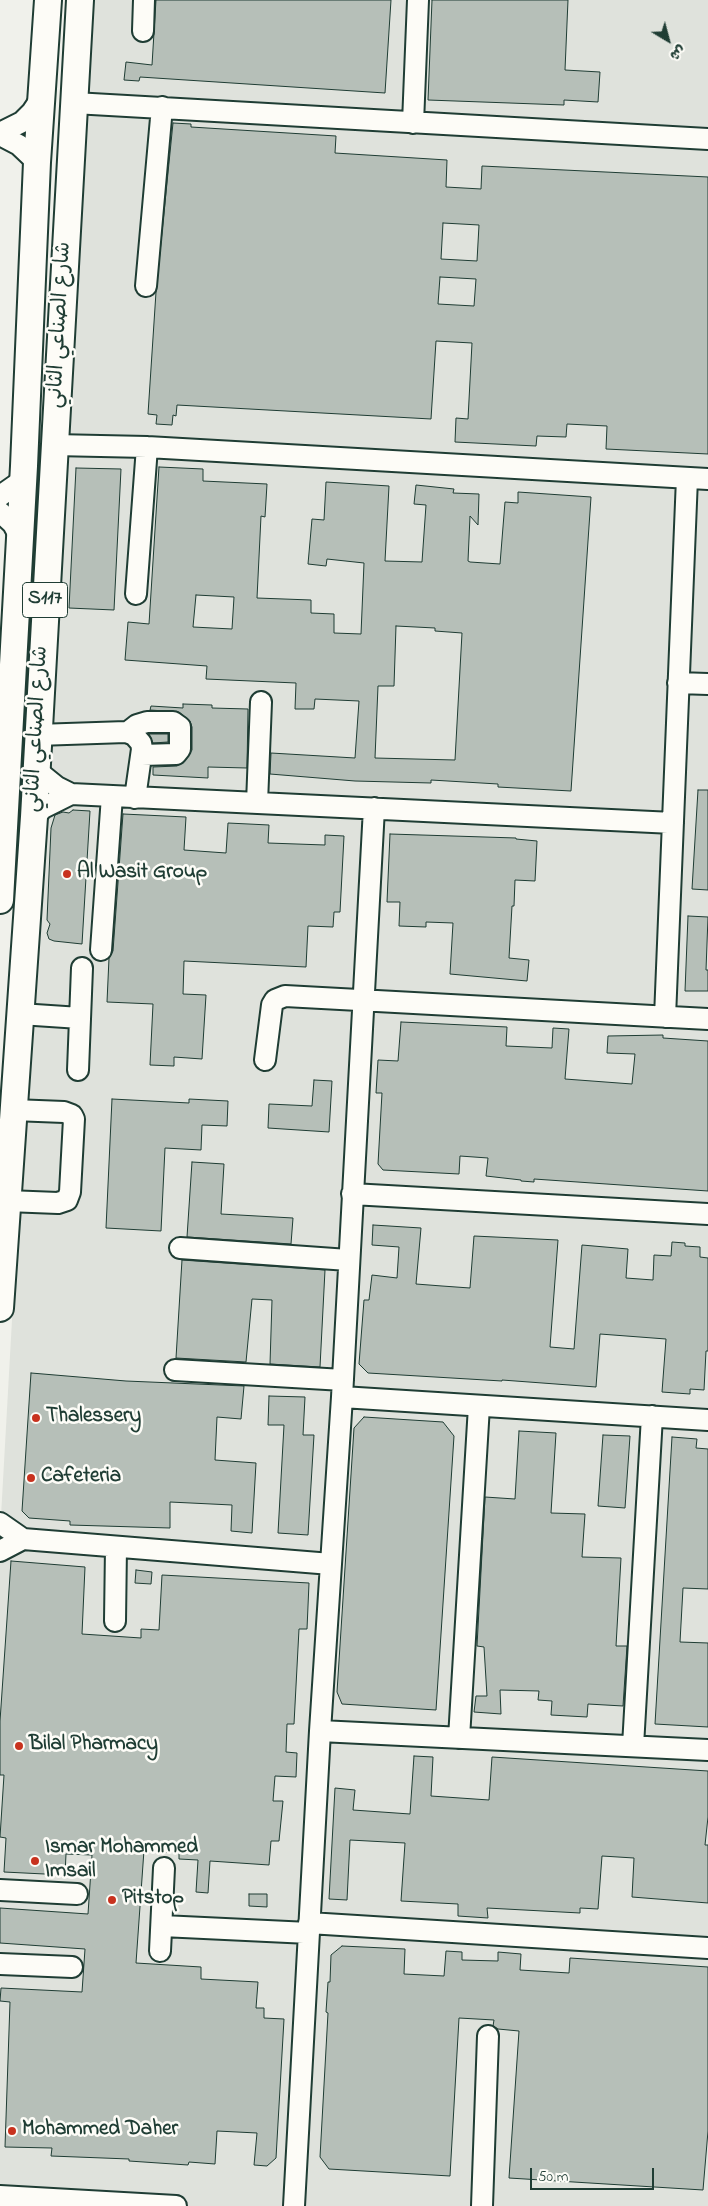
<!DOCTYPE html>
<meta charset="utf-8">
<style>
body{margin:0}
#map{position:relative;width:708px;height:2206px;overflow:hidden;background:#f0f1eb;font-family:"Indie Flower","Playpen Sans Arabic",sans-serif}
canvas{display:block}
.north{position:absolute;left:643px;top:15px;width:50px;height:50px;-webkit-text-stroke:4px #fdfcf7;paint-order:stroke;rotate:143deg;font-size:14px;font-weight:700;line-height:20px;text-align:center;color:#1f3d34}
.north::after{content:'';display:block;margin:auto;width:18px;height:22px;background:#1f3d34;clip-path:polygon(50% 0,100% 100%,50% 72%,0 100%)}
.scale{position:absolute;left:530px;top:2168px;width:124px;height:22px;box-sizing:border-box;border:2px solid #1f3d34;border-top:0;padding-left:6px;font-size:15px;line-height:18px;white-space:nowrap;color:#1f3d34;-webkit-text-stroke:4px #fdfcf7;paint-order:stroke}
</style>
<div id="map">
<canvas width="708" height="2206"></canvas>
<div class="north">ش</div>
<div class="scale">50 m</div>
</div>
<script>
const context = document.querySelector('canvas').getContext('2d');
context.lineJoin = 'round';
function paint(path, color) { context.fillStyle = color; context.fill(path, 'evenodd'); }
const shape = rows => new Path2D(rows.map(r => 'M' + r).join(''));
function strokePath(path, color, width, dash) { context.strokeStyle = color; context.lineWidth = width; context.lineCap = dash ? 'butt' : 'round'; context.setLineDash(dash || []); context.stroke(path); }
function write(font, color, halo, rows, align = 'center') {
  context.font = font + ' "Indie Flower","Playpen Sans Arabic",sans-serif'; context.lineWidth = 5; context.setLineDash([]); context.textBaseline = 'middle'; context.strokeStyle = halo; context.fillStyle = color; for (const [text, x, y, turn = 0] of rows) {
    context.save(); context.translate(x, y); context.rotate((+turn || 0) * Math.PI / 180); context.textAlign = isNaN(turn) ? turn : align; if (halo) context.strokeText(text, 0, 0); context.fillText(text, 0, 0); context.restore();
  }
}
const built = shape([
 [86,0,708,0,708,2206,0,2206,0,1534]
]);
const building = shape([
 [156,0,391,0,385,93,140,77,139,81,124,80,126,62,152,65,156,0],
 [432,0,568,0,565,70,600,72,598,102,564,100,564,105,428,100,432,0],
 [173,123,191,124,191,127,336,136,335,153,447,160,446,187,481,189,482,166,708,177,708,454,606,449,607,426,567,424,566,437,537,436,536,446,455,442,456,418,468,419,472,343,436,341,431,419,177,405,176,416,173,415,172,425,156,424,157,415,148,414,156,292,173,123],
 [443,223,479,225,477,261,441,259,443,223],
 [440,277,476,279,474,306,438,304,440,277],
 [159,467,203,469,203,481,267,484,265,517,261,516,257,598,311,600,311,613,334,614,334,633,361,634,364,563,327,559,326,566,308,564,312,519,324,520,326,482,389,486,385,561,422,562,426,505,414,504,416,485,454,489,453,493,479,494,478,525,470,516,468,561,470,562,500,564,505,502,518,503,518,492,591,497,571,791,498,787,498,784,431,780,431,783,355,781,270,774,271,753,355,758,359,701,315,699,314,709,295,709,296,683,206,679,207,666,125,660,128,622,149,624,159,467],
 [196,595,234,597,232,629,193,627,196,595],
 [396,626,435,628,435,631,462,633,455,760,375,758,378,686,394,686,396,626],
 [76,468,121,469,114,610,69,608,76,468],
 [183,704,212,705,212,708,248,709,247,768,208,767,208,778,153,775,153,767,177,766,185,761,192,750,192,727,190,721,179,712,150,710,151,706,183,708,183,704],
 [149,734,168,734,168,742,153,743,149,734],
 [698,790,708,790,708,890,692,889,698,790],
 [73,810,90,811,82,944,54,941,49,939,47,933,50,924,47,920,51,828,55,815,63,812,69,813,73,810],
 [123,814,186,817,184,850,226,853,228,823,269,825,268,843,325,845,325,835,344,836,340,912,334,912,333,927,308,926,306,967,184,961,183,994,206,995,202,1059,174,1057,174,1066,150,1065,153,1004,107,1002,109,958,113,951,123,814],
 [390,834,516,838,516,839,537,841,535,881,515,880,514,906,512,906,509,958,529,960,527,981,450,974,453,923,426,922,426,927,399,926,400,902,387,902,390,834],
 [688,916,708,917,706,970,708,970,708,991,685,991,688,916],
 [401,1022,507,1027,506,1046,552,1048,553,1028,569,1029,565,1079,632,1084,635,1054,607,1053,608,1036,663,1035,663,1038,708,1041,708,1191,534,1179,534,1182,521,1181,521,1180,486,1176,488,1158,460,1156,459,1174,383,1170,378,1164,382,1093,376,1093,378,1060,398,1061,401,1022],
 [314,1080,332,1081,329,1132,268,1128,269,1104,312,1106,314,1080],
 [112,1099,189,1103,189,1099,228,1101,227,1126,202,1125,201,1150,165,1148,161,1231,106,1228,112,1099],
 [192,1162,224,1164,221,1214,293,1218,291,1244,187,1237,192,1162],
 [373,1225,421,1228,416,1284,442,1286,470,1288,474,1236,558,1240,550,1347,574,1349,582,1245,628,1249,626,1278,653,1280,654,1255,671,1256,672,1242,685,1243,685,1246,700,1247,700,1257,708,1258,708,1351,706,1351,704,1390,690,1389,690,1394,662,1392,666,1339,600,1334,596,1387,502,1380,502,1381,368,1373,359,1364,364,1300,369,1300,372,1275,397,1278,399,1247,372,1245,373,1225],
 [182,1260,325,1270,320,1367,270,1364,272,1300,252,1299,246,1362,176,1358,182,1260],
 [31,1373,126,1381,244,1386,241,1419,217,1417,215,1460,256,1463,252,1533,231,1531,232,1505,170,1502,170,1528,70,1525,70,1521,29,1518,22,1511,31,1373],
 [269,1396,305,1397,303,1435,314,1435,308,1535,278,1533,284,1425,268,1425,269,1396],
 [364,1417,443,1422,454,1436,436,1710,342,1704,337,1692,354,1428,364,1417],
 [519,1431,556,1433,551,1513,585,1514,582,1557,621,1558,616,1646,627,1646,623,1706,588,1704,587,1717,551,1715,552,1701,538,1700,539,1691,500,1690,501,1714,474,1712,476,1696,487,1696,484,1647,477,1646,485,1497,515,1499,519,1431],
 [603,1435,630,1436,625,1508,598,1506,603,1435],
 [672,1437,697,1439,696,1448,708,1449,708,1589,683,1588,680,1642,708,1643,708,1727,655,1724,672,1437],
 [11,1561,85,1567,82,1634,141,1638,141,1629,159,1630,162,1575,309,1583,307,1629,299,1629,294,1724,287,1724,286,1752,297,1753,296,1777,275,1776,273,1801,283,1801,279,1841,271,1841,269,1865,210,1861,208,1893,196,1892,198,1860,179,1859,179,1853,144,1850,136,1963,201,1967,201,1979,258,1982,256,2008,264,2008,264,2018,284,2019,276,2158,267,2166,254,2165,257,2133,217,2131,215,2164,189,2162,188,2165,129,2161,129,2159,51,2156,52,2148,5,2147,10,2002,0,2001,1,1988,82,1992,85,1949,0,1943,0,1908,88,1914,92,1855,66,1854,65,1875,4,1872,6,1838,0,1837,4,1775,0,1775,0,1721,11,1561],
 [136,1570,152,1572,151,1584,135,1583,136,1570],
 [414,1756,433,1757,431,1796,489,1800,492,1757,708,1771,708,1817,705,1845,708,1845,708,1903,632,1897,634,1858,602,1856,598,1909,580,1908,580,1913,487,1908,488,1918,458,1916,458,1904,401,1901,405,1843,350,1840,347,1900,329,1899,335,1788,355,1790,353,1810,410,1814,414,1756],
 [249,1894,267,1894,267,1907,249,1906,249,1894],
 [342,1946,405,1949,404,1974,444,1976,446,1951,462,1952,462,1960,498,1961,498,1952,521,1954,520,1970,569,1973,570,1958,708,1967,708,2131,703,2190,509,2178,519,2031,498,2029,493,2026,494,2020,459,2018,450,2176,329,2169,320,2157,328,2013,326,2012,328,1982,330,1982,331,1955,342,1946]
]);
const minor = shape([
 [143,31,144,0],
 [74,103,708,139],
 [413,123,418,0],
 [0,133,22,122,32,112,40,100],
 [0,135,19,145,37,162],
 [146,286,162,107],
 [54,445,147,447,708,479],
 [0,496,23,480],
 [0,512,13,524,20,537],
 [136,594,147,447],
 [678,683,708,684],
 [128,732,137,725,147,722,173,722,180,727,180,749,176,754,142,755],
 [37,735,126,732,134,735,141,743,142,749,135,798],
 [36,770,57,787,71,794,673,823],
 [257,803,261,702],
 [34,817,43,808,71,794],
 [101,950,112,796],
 [20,1014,80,1018],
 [665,1017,687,478],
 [265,1060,272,1005,275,1000,285,996,708,1019],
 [78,1070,82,968],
 [352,1194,708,1214],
 [7,1201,58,1203,67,1200,70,1192,74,1119,72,1115,64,1112,13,1110],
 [180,1248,348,1260],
 [175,1370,343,1380],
 [342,1397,708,1420],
 [0,1523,23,1539,331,1564],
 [0,1551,23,1539],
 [115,1621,116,1547],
 [320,1731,708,1750],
 [459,1738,479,1406],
 [633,1746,652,1416],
 [0,1890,77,1894],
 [309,1923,708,1948],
 [162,1926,309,1933],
 [160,1951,164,1868],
 [0,1964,72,1967],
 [0,2196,176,2206],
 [294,2206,320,1731,342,1397,374,808],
 [482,2206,488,2036]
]);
const major = shape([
 [0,900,24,466,37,162,48,0],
 [0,1308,34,817,80,0]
]);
const markers = [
 [67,874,5,"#c8321e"],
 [36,1418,5,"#c8321e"],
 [31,1478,5,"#c8321e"],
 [19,1746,5,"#c8321e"],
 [35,1861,5,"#c8321e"],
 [112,1900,5,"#c8321e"],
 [12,2131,5,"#c8321e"]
];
const shields = [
 [45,600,45]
];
const shieldNames = [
 ["S117",45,600]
];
const streetNames = [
 ["شارع الصناعي الثاني",61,325,-87],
 ["شارع الصناعي الثاني",38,729,-87]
];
const poiNames = [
 ["Al Wasit Group",77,874],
 ["Thalessery",46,1418],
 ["Cafeteria",41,1478],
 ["Bilal Pharmacy",29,1746],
 ["Ismar Mohammed",45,1849],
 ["Imsail",45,1873],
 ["Pitstop",122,1900],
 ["Mohammed Daher",22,2131]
];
paint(built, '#dfe2dc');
paint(building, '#b6bfb8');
strokePath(building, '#1f3d34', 1);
strokePath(minor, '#1f3d34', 24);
strokePath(major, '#1f3d34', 30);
strokePath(minor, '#fdfcf7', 20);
strokePath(major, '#fdfcf7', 26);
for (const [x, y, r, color] of markers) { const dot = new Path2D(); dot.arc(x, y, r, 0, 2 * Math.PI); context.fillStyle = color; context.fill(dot); strokePath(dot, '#fdfcf7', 2); }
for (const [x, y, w] of shields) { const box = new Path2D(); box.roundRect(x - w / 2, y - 17.5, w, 35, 4); context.fillStyle = '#fdfcf7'; context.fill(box); strokePath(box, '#1f3d34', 1); }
write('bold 20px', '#1f3d34', null, shieldNames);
write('21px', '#1f3d34', '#fdfcf7', streetNames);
write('bold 21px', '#1f3d34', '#fdfcf7', poiNames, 'left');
</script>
